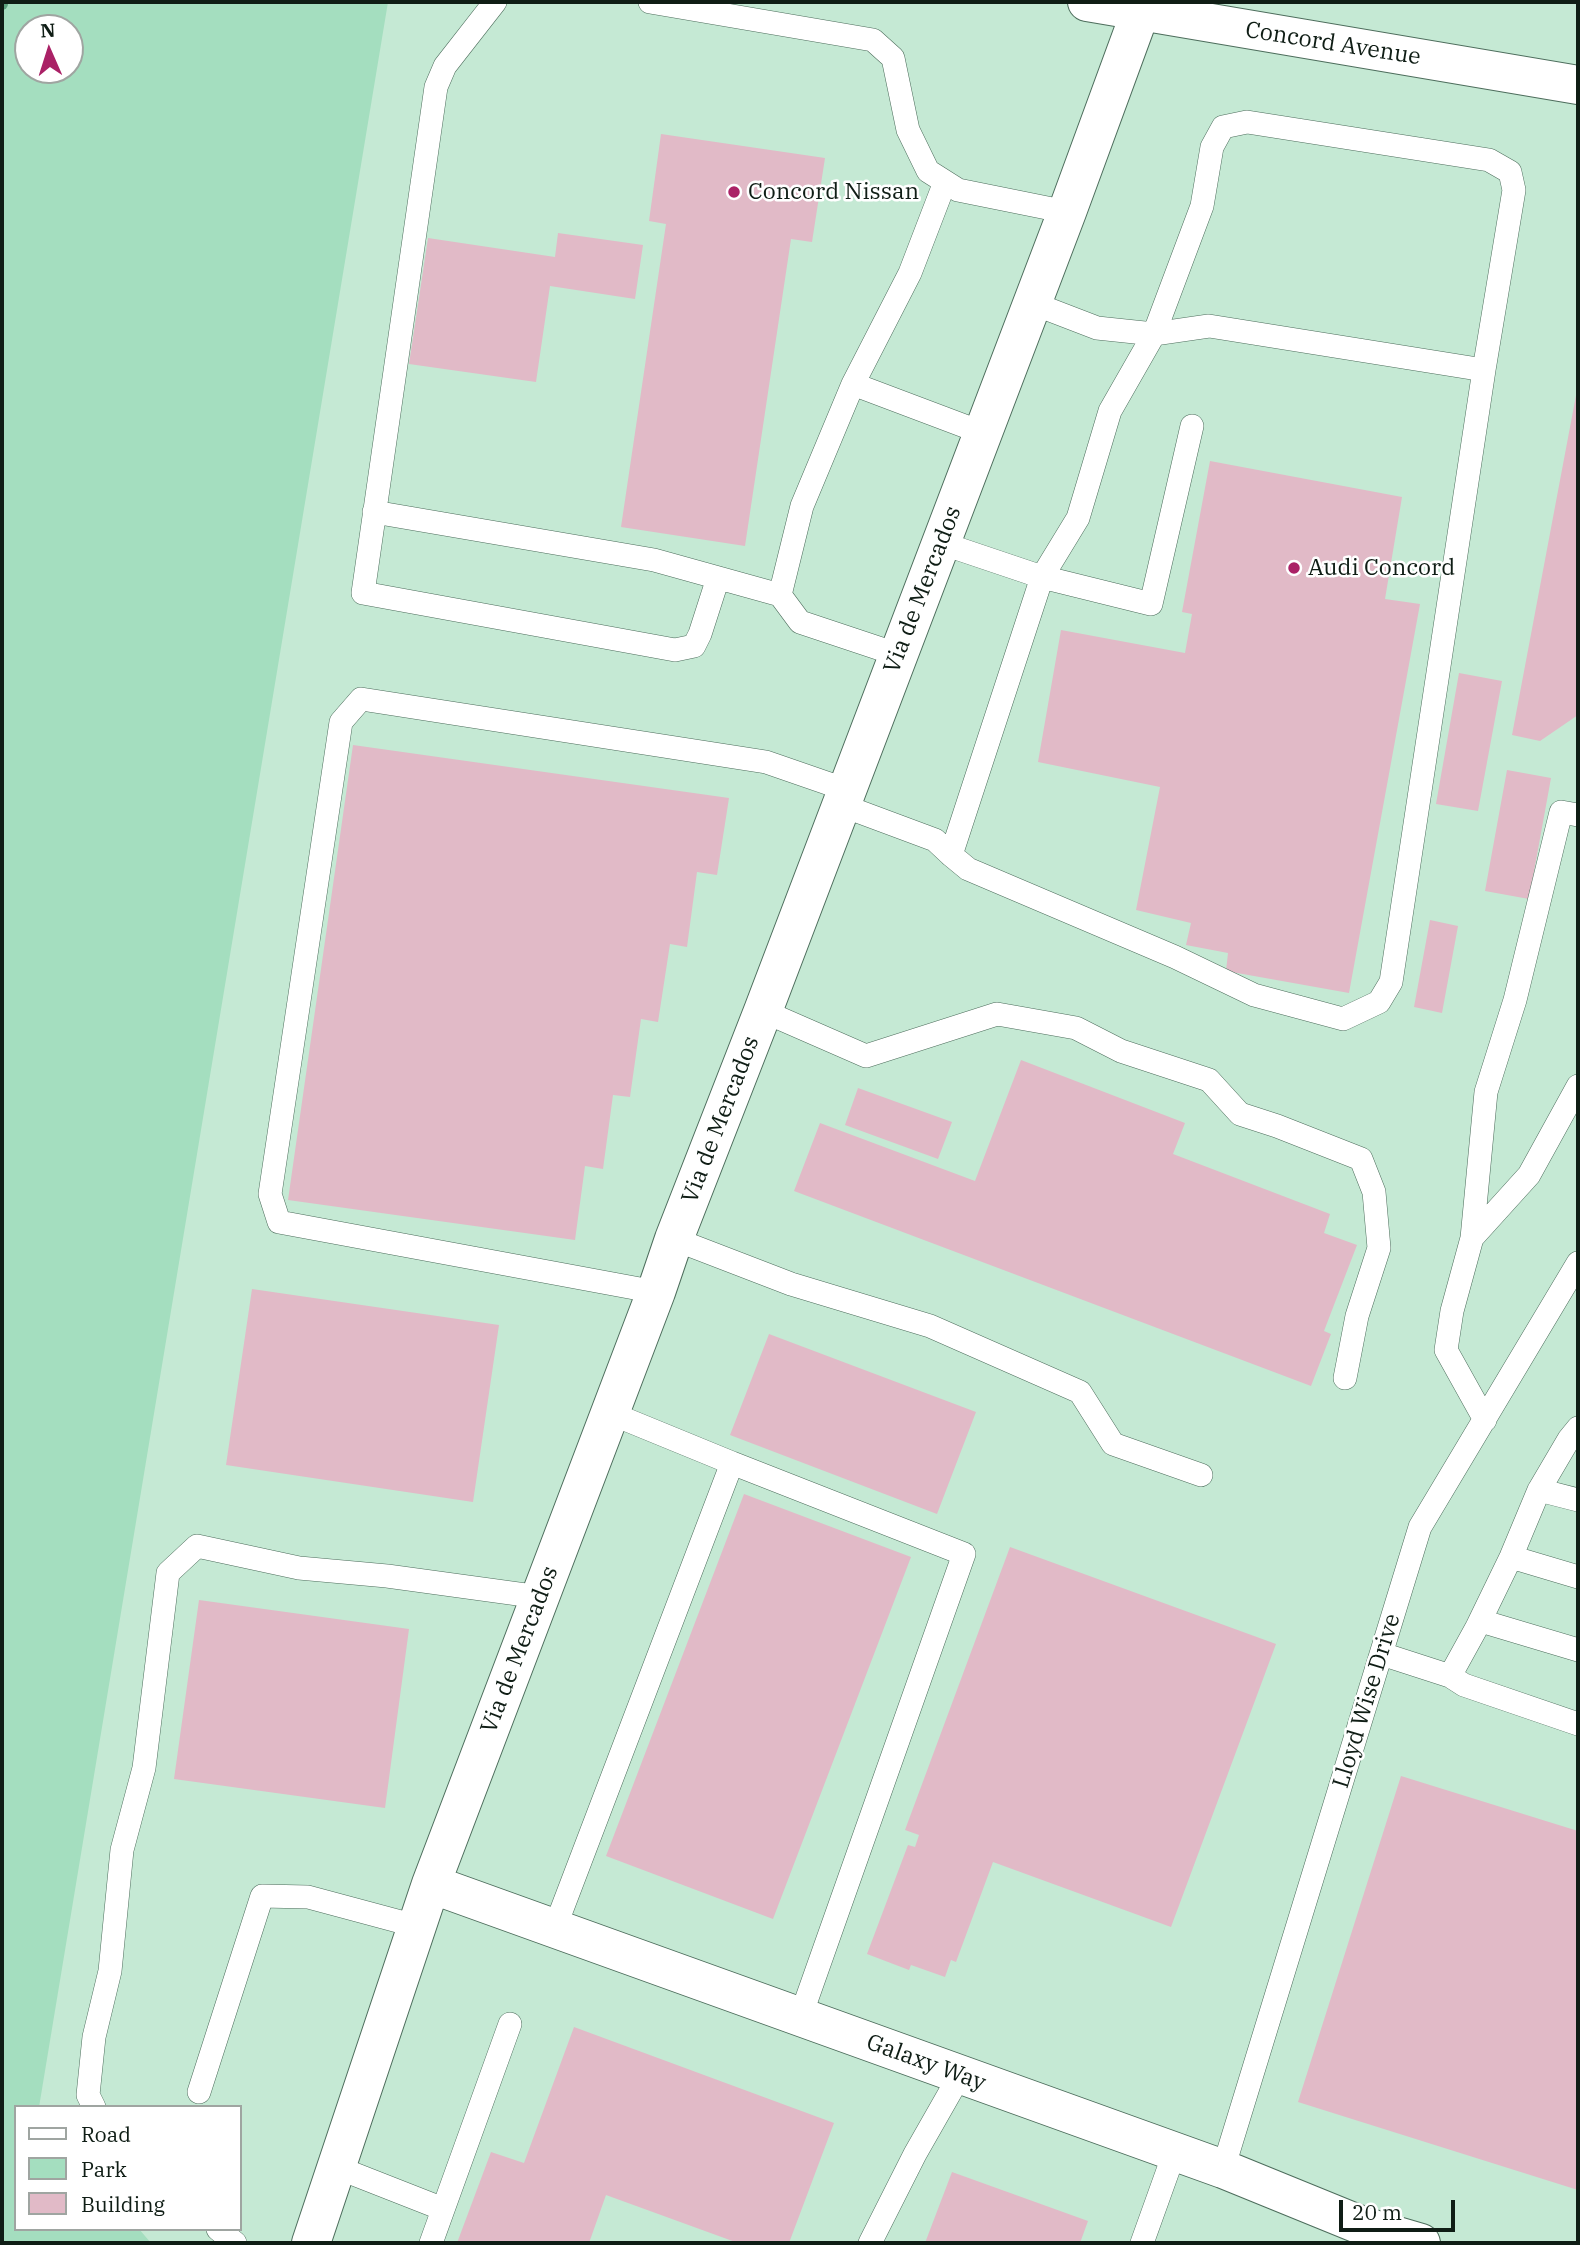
<!DOCTYPE html>
<style>
body{margin:0}
#map{position:relative;width:1580px;height:2245px;overflow:hidden;background:#c5e9d4;font-family:"IBM Plex Serif",serif}
canvas{display:block}
.frame{position:absolute;inset:0;border:4px solid #0f1d15;pointer-events:none}
.legend{position:absolute;left:14px;top:2105px;width:228px;height:126px;box-sizing:border-box;background:#fff;border:2px solid #9fa5a1;margin:0;padding:9px 12px;list-style:none;font-size:21px;color:#0f1d15}
.legend li{display:flex;align-items:center;gap:14px;height:35px}
.legend b{width:35px;border:2px solid #9fa5a1}
.north{position:absolute;left:14px;top:14px;width:70px;height:70px;box-sizing:border-box;background:#fff;border:2px solid #9fa5a1;border-radius:50%;rotate:357deg;font-size:19px;font-weight:700;line-height:28px;text-align:center;color:#0f1d15}
.north::after{content:'';display:block;margin:auto;width:24px;height:32px;background:#aa2166;clip-path:polygon(50% 0,100% 100%,50% 72%,0 100%)}
.scale{position:absolute;left:1339px;top:2200px;width:116px;height:32px;box-sizing:border-box;border:4px solid #0f1d15;border-top:0;padding-left:9px;font-size:21px;line-height:24px;white-space:nowrap;color:#0f1d15;-webkit-text-stroke:5px #fff;paint-order:stroke}
</style>
<div id="map">
<canvas width="1580" height="2245"></canvas>
<div class="frame"></div>
<ul class="legend">
<li><b style="height:9px;background:#fff"></b>Road</li>
<li><b style="height:19px;background:#a4debf"></b>Park</li>
<li><b style="height:19px;background:#e1bac7"></b>Building</li>
</ul>
<div class="north">N</div>
<div class="scale">20 m</div>
</div>
<script>
const context = document.querySelector('canvas').getContext('2d');
context.lineJoin = 'round';
function paint(path, color) { context.fillStyle = color; context.fill(path, 'evenodd'); }
const shape = rows => new Path2D(rows.map(r => 'M' + r).join(''));
function strokePath(path, color, width, dash) { context.strokeStyle = color; context.lineWidth = width; context.lineCap = dash ? 'butt' : 'round'; context.setLineDash(dash || []); context.stroke(path); }
function write(font, color, halo, rows, align = 'center') {
  context.font = font + ' "IBM Plex Serif",serif'; context.lineWidth = 5; context.setLineDash([]); context.textBaseline = 'middle'; context.strokeStyle = halo; context.fillStyle = color; for (const [text, x, y, turn = 0] of rows) {
    context.save(); context.translate(x, y); context.rotate((+turn || 0) * Math.PI / 180); context.textAlign = isNaN(turn) ? turn : align; if (halo) context.strokeText(text, 0, 0); context.fillText(text, 0, 0); context.restore();
  }
}
const green = shape([
 [2,2,388,2,39,2107,16,2107,16,2229,139,2229,151,2243,2,2243],
 [28,28,70,28,70,70,28,70]
]);
const stream = shape([
 [2,4,2,2]
]);
const building = shape([
 [661,134,825,158,812,242,791,239,745,546,621,527,666,224,649,221],
 [558,233,643,245,635,299,550,286,536,382,409,364,428,238,555,257],
 [1577,390,1578,715,1540,741,1512,735],
 [1210,461,1402,497,1385,599,1420,604,1349,993,1226,971,1228,953,1186,945,1191,923,1136,910,1160,787,1038,762,1061,630,1185,653,1192,614,1182,612],
 [1459,673,1502,681,1478,811,1436,804],
 [353,745,729,798,717,875,697,872,687,947,670,944,658,1022,641,1019,630,1097,613,1095,603,1169,585,1166,575,1240,288,1200],
 [1507,770,1551,778,1529,899,1485,891],
 [1430,920,1458,926,1442,1013,1414,1007],
 [1021,1060,1185,1123,1173,1154,1330,1214,1324,1233,1357,1245,1324,1331,1331,1334,1311,1386,794,1191,820,1123,975,1181],
 [858,1088,952,1122,938,1159,845,1125],
 [252,1289,499,1325,473,1502,226,1465],
 [769,1334,976,1412,937,1514,730,1435],
 [744,1494,911,1557,773,1919,606,1856],
 [1010,1547,1276,1644,1171,1927,993,1862,956,1962,951,1960,945,1977,911,1965,909,1970,867,1954,908,1845,915,1847,919,1835,905,1830],
 [199,1600,409,1629,385,1808,174,1779],
 [1401,1776,1578,1831,1578,2190,1298,2102],
 [574,2027,834,2123,789,2243,738,2243,606,2195,589,2243,457,2243,491,2152,524,2163],
 [952,2172,1088,2221,1080,2243,925,2243]
]);
const service = shape([
 [495,2,445,66,436,87,363,593,675,650,694,646,700,634,718,578],
 [650,2,873,40,893,58,908,130,928,171,958,190,1067,212],
 [1032,303,1097,328,1154,334,1209,326,1484,370],
 [853,384,983,433],
 [374,512,654,560,780,595],
 [941,543,1042,577,1151,604,1192,426],
 [899,655,800,622,780,595,802,506,853,384,910,273,945,182],
 [841,805,935,840,951,855,968,869,1175,957,1254,995,1343,1019,1379,1002,1391,982,1484,370,1514,190,1510,172,1489,160,1247,122,1223,127,1212,147,1202,206,1154,334,1110,411,1078,518,1042,577,951,855],
 [763,1011,866,1056,997,1014,1076,1028,1121,1051,1209,1080,1240,1114,1277,1126,1361,1159,1374,1192,1379,1248,1357,1316,1345,1378],
 [1472,1238,1529,1175,1578,1086],
 [674,1239,791,1284,930,1326,1080,1392,1113,1444,1201,1475],
 [656,1292,279,1222,270,1194,341,722,361,699,766,762,847,790],
 [1485,1420,1446,1350,1452,1311,1472,1238,1486,1092,1515,1000,1561,812,1578,815],
 [732,1463,964,1554,800,2018],
 [1539,1490,1578,1500],
 [1511,1557,1578,1577],
 [1481,1621,1578,1650],
 [1382,1654,1450,1676,1477,1627,1511,1557,1539,1490,1569,1439,1578,1428],
 [1450,1676,1464,1685,1578,1724],
 [554,1930,732,1463,610,1413],
 [199,2092,262,1896,308,1897,416,1926],
 [94,2107,88,2095,94,2037,110,1971,122,1850,144,1768,168,1573,197,1546,299,1568,387,1576,540,1597],
 [336,2167,443,2209],
 [1223,2169,1420,1527,1578,1263],
 [218,2229,235,2243],
 [431,2243,510,2024],
 [870,2243,915,2154,960,2075],
 [1142,2243,1175,2151]
]);
const minor = shape([
 [431,1884,1223,2169,1363,2226,1421,2243],
 [311,2243,431,1884,656,1292,674,1239,763,1011,1067,212,1144,2]
]);
const secondary = shape([
 [1087,2,1578,85]
]);
const markers = [
 [734,192,7,"#aa2166"],
 [1294,568,7,"#aa2166"]
];
const streetNames = [
 ["Concord Avenue",1333,44,9],
 ["Via de Mercados",923,590,-69],
 ["Via de Mercados",721,1120,-69],
 ["Via de Mercados",520,1650,-69],
 ["Lloyd Wise Drive",1367,1701,-73],
 ["Galaxy Way",926,2063,20]
];
const poiNames = [
 ["Concord Nissan",748,192],
 ["Audi Concord",1308,568]
];
paint(green, '#a4debf');
strokePath(stream, '#5ca27e', 12);
paint(building, '#e1bac7');
strokePath(service, '#4d6d5c', 24);
strokePath(minor, '#4d6d5c', 40);
strokePath(secondary, '#4d6d5c', 40);
strokePath(service, '#fff', 23);
strokePath(minor, '#fff', 38);
strokePath(secondary, '#fff', 38);
for (const [x, y, r, color] of markers) { const dot = new Path2D(); dot.arc(x, y, r, 0, 2 * Math.PI); context.fillStyle = color; context.fill(dot); strokePath(dot, '#fff', 2.5); }
write('23px', '#0f1d15', '#fff', streetNames);
write('23px', '#0f1d15', '#fff', poiNames, 'left');
</script>
